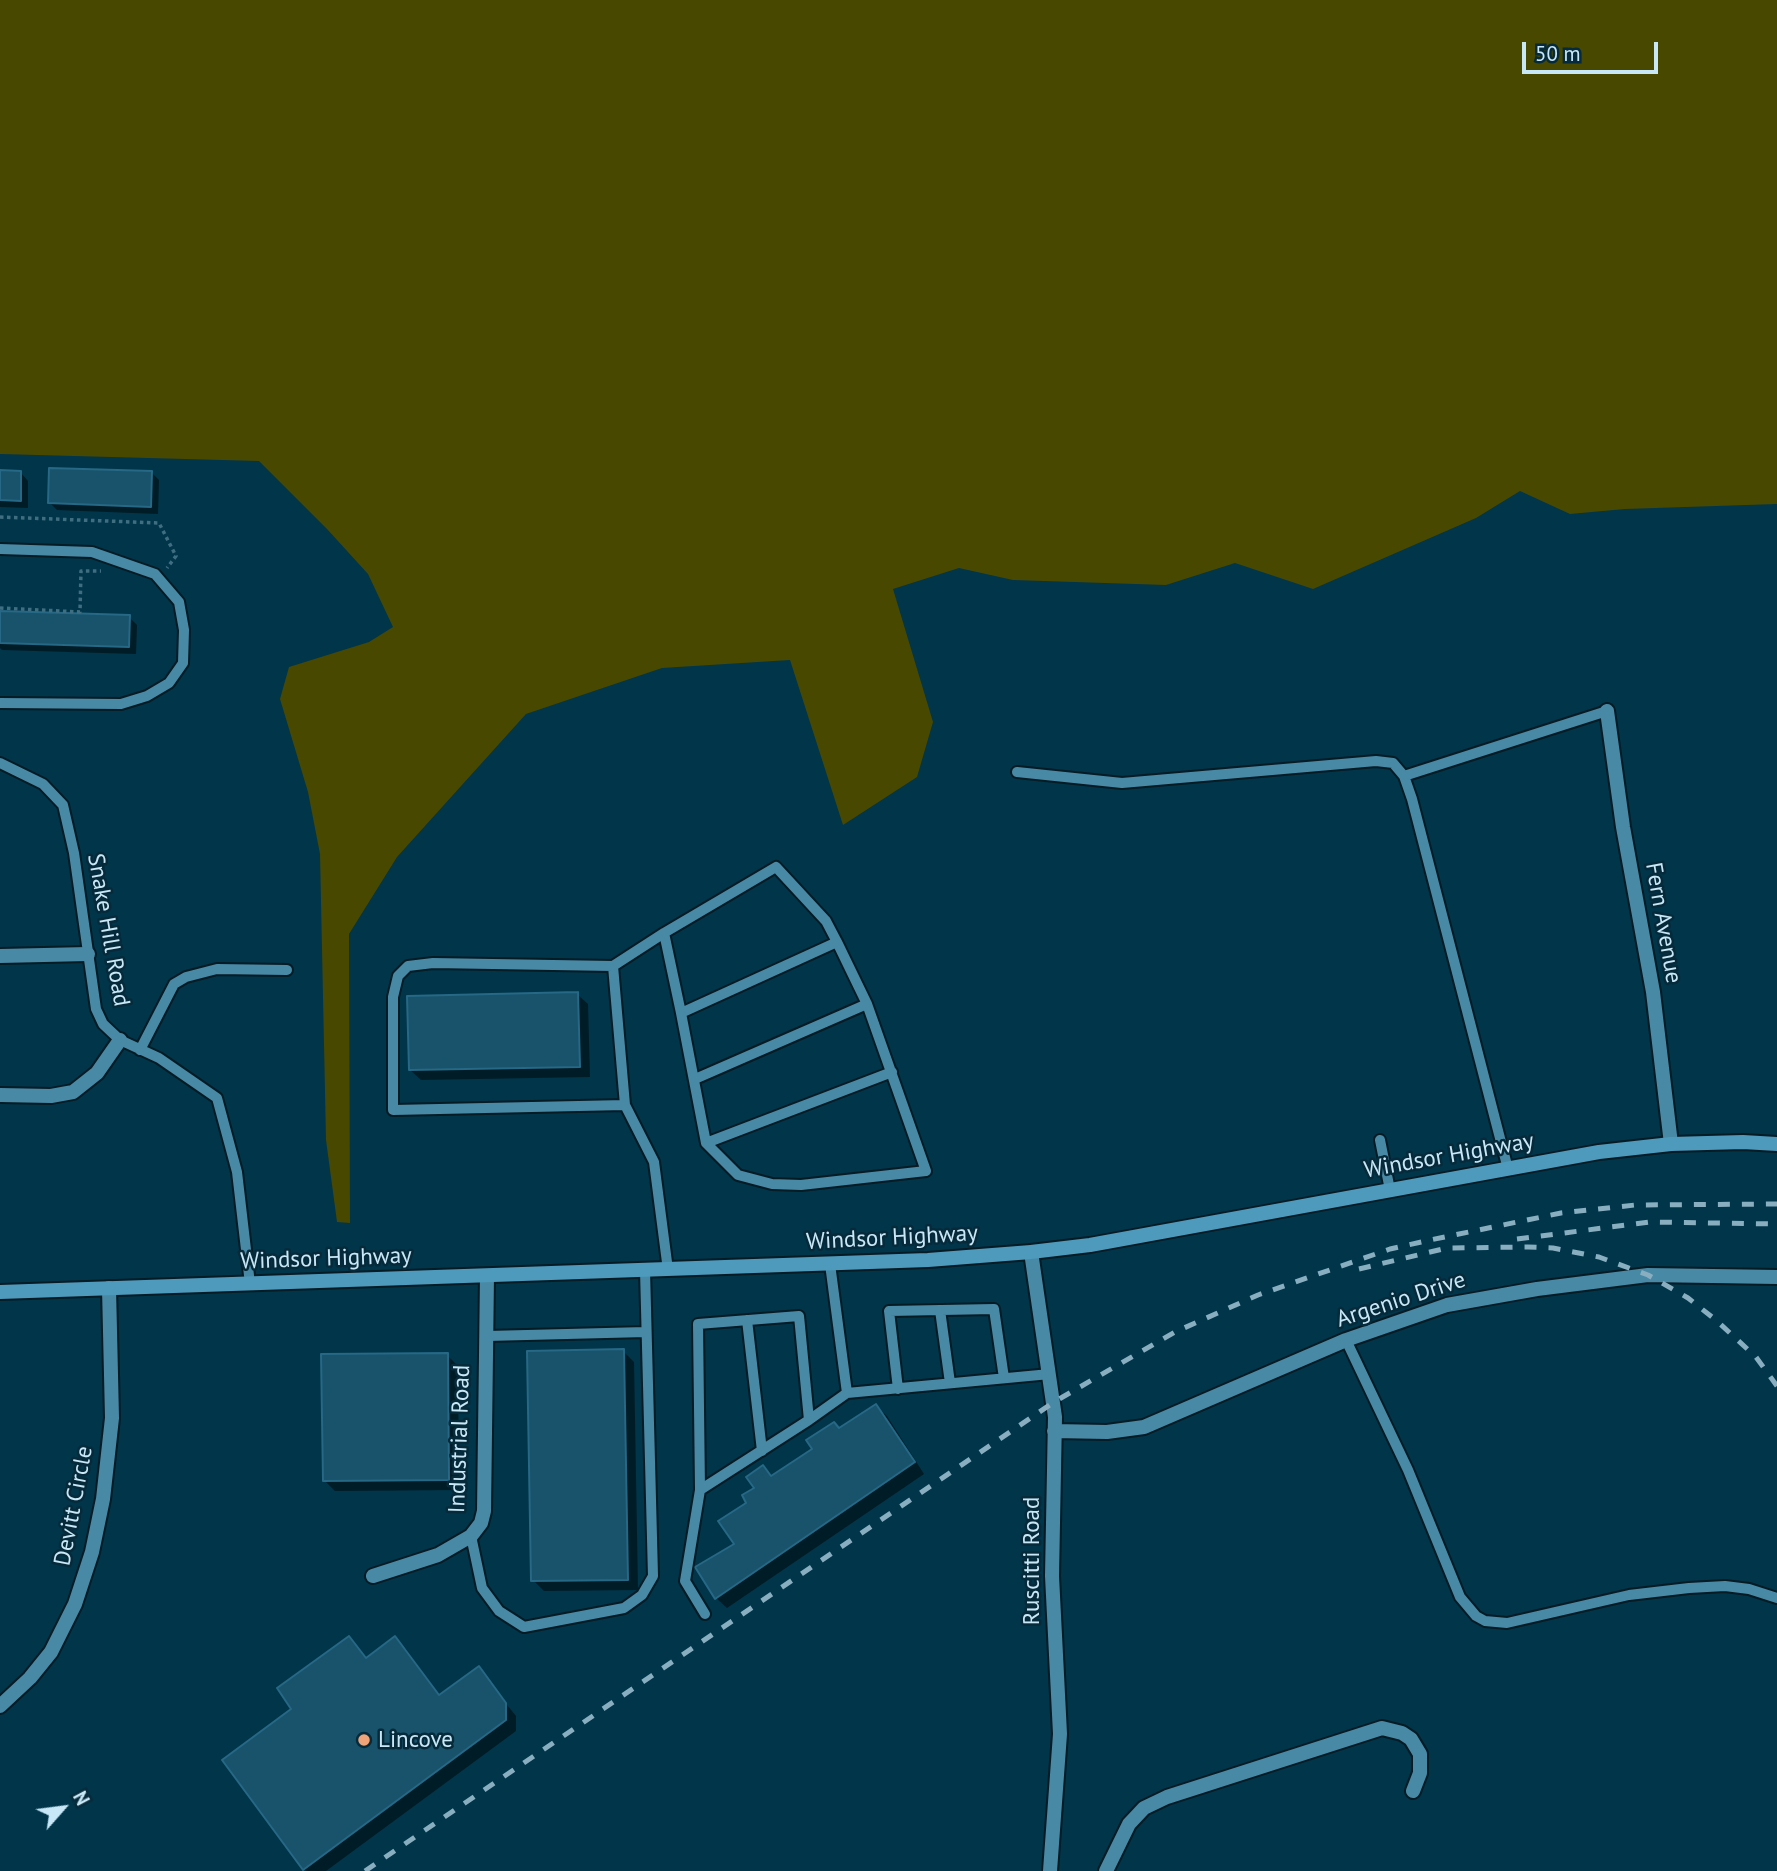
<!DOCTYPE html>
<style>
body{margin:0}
#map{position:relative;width:1777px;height:1871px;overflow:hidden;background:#00354a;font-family:"PT Sans",sans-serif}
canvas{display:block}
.north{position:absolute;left:28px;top:1773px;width:70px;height:70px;-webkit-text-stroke:5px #062a39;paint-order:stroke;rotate:62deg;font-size:19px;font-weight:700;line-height:28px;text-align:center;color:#c8e7f7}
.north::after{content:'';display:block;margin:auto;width:24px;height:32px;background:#c8e7f7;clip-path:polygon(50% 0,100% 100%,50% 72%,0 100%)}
.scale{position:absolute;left:1522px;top:42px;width:136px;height:32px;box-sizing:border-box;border:4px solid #c8e7f7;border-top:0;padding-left:9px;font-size:21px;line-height:24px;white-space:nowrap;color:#c8e7f7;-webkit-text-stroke:5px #062a39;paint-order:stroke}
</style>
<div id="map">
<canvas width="1777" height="1871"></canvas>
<div class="north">N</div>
<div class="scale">50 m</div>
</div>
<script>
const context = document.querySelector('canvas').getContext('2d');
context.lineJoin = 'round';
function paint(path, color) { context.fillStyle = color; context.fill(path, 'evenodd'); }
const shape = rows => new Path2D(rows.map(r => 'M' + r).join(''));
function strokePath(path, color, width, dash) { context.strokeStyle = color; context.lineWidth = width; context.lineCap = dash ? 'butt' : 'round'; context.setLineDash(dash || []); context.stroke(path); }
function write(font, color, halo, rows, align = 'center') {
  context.font = font + ' "PT Sans",sans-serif'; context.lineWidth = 5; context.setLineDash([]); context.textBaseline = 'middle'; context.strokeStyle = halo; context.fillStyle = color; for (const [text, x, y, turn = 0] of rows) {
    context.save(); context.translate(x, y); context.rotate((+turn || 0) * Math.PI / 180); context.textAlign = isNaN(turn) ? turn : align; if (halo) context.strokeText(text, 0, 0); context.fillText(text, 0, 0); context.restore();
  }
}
const green = shape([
 [0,0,1777,0,1777,504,1625,509,1570,514,1520,491,1476,518,1313,589,1235,563,1166,585,1013,580,959,568,893,589,933,722,917,777,843,825,790,660,662,668,526,714,397,857,349,934,350,1223,337,1222,326,1140,320,854,308,792,280,699,289,667,369,642,393,627,368,574,327,529,259,461,0,454]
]);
const shadow = shape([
 [0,472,21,473,28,481,28,508,0,507],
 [152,473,159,480,158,514,57,510,49,502],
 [0,613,129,617,137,625,136,654,2,650,0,648],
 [577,994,588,1004,590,1077,421,1080,410,1070],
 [623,1351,634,1362,638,1590,544,1591,533,1580],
 [447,1355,458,1366,459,1490,335,1491,325,1481],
 [876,1406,887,1416,924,1474,727,1608,716,1598,748,1503,757,1489,763,1467,773,1477],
 [348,1638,367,1659,395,1638,406,1649,440,1696,478,1669,516,1716,516,1731,326,1871,306,1871,304,1869]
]);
const building = shape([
 [49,468,152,471,151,507,48,503,49,468],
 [0,470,21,471,21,501,0,500,0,470],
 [0,611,130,615,129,647,0,643,0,611],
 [578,992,580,1067,409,1070,407,996,578,992],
 [624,1349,628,1580,531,1581,527,1351,624,1349],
 [448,1353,449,1480,323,1481,321,1354,448,1353],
 [876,1404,915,1462,715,1599,695,1567,734,1544,718,1521,746,1503,742,1495,754,1488,746,1477,763,1465,771,1476,812,1449,806,1440,834,1422,839,1428,876,1404],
 [349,1636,366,1658,395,1636,439,1695,479,1666,506,1703,506,1720,303,1870,222,1760,291,1709,277,1688,349,1636]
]);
const path = shape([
 [0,517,159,523,176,556,167,568],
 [0,608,80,612,81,571,101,571]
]);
const service = shape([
 [0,549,92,552,155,574,179,602,184,630,183,663,169,683,147,696,121,704,0,703],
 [0,763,43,784,63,805,74,853,96,1009,103,1024,120,1040,159,1058,217,1098,237,1172,250,1284],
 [1017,772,1122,783,1376,761,1393,763,1404,776,1412,799,1508,1169],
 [1404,776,1607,711],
 [664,933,681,1013],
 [613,966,433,963,408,966,398,976,393,997,393,1110,625,1105],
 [140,1050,174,984,186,977,217,969,287,970],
 [695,1079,867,1004],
 [1380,1140,1390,1190],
 [706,1143,892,1072],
 [830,1264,847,1393,1050,1374],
 [668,1270,654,1162,625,1105,613,966,664,933,776,867,826,921,837,942,867,1004,926,1171,801,1185,772,1184,738,1175,706,1143,681,1013,837,942],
 [940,1310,950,1383],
 [747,1320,762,1451],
 [487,1336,646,1332],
 [1346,1340,1408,1470,1460,1597,1476,1616,1485,1621,1507,1623,1629,1595,1689,1588,1725,1586,1749,1589,1777,1598],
 [898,1389,889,1311,994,1309,1004,1378],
 [809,1420,799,1316,698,1324,700,1490,809,1420,847,1393],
 [700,1490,685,1581,705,1614],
 [471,1536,482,1588,499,1611,524,1627,624,1608,642,1595,653,1576,645,1270]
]);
const minor = shape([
 [1607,711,1623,827,1653,992,1671,1144],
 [0,956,88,954],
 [0,1095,51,1096,73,1092,97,1073,120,1040],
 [1031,1252,1055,1417,1052,1576,1060,1734,1050,1871],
 [1054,1431,1107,1432,1144,1427,1346,1340,1447,1305,1537,1289,1648,1275,1777,1277],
 [373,1576,438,1555,471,1536,481,1523,484,1511,487,1276],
 [0,1706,30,1678,51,1652,75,1604,92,1552,103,1499,112,1418,109,1288],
 [1106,1871,1129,1824,1144,1808,1167,1797,1382,1728,1402,1733,1411,1739,1420,1754,1420,1773,1413,1791]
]);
const secondary = shape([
 [0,1292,928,1260,1031,1252,1090,1245,1599,1152,1671,1144,1743,1142,1777,1144]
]);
const rail = shape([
 [1517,1239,1650,1222,1777,1224],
 [1359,1269,1447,1248,1528,1247,1553,1248,1599,1257,1648,1275,1688,1298,1717,1321,1756,1357,1777,1386],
 [365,1871,1054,1402,1175,1332,1258,1295,1390,1249,1430,1240,1561,1213,1635,1205,1777,1204]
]);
const markers = [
 [364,1740,7,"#efa378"]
];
const streetNames = [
 ["Fern Avenue",1663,923,80],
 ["Snake Hill Road",108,930,80],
 ["Windsor Highway",1449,1156,-10],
 ["Windsor Highway",892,1238,-3],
 ["Windsor Highway",326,1259,-2],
 ["Argenio Drive",1401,1300,-18],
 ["Industrial Road",460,1439,-88],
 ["Devitt Circle",74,1506,-79],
 ["Ruscitti Road",1032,1561,-90]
];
const poiNames = [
 ["Lincove",378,1740]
];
paint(green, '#484800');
paint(shadow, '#0007');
paint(building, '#18536b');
strokePath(building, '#266885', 2);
strokePath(service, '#061b24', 14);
strokePath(minor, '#061b24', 18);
strokePath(secondary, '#061b24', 18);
strokePath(path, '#406e81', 3.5, [3.5, 3.5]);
strokePath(service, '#4889a6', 10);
strokePath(minor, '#4889a6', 14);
strokePath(secondary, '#4d9abc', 14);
strokePath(rail, '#88aec0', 5, [12, 12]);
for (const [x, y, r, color] of markers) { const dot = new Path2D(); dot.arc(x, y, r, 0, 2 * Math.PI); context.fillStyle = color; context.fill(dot); strokePath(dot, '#062a39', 2.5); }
write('23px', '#c8e7f7', '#062a39', streetNames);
write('23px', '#c8e7f7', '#062a39', poiNames, 'left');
</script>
